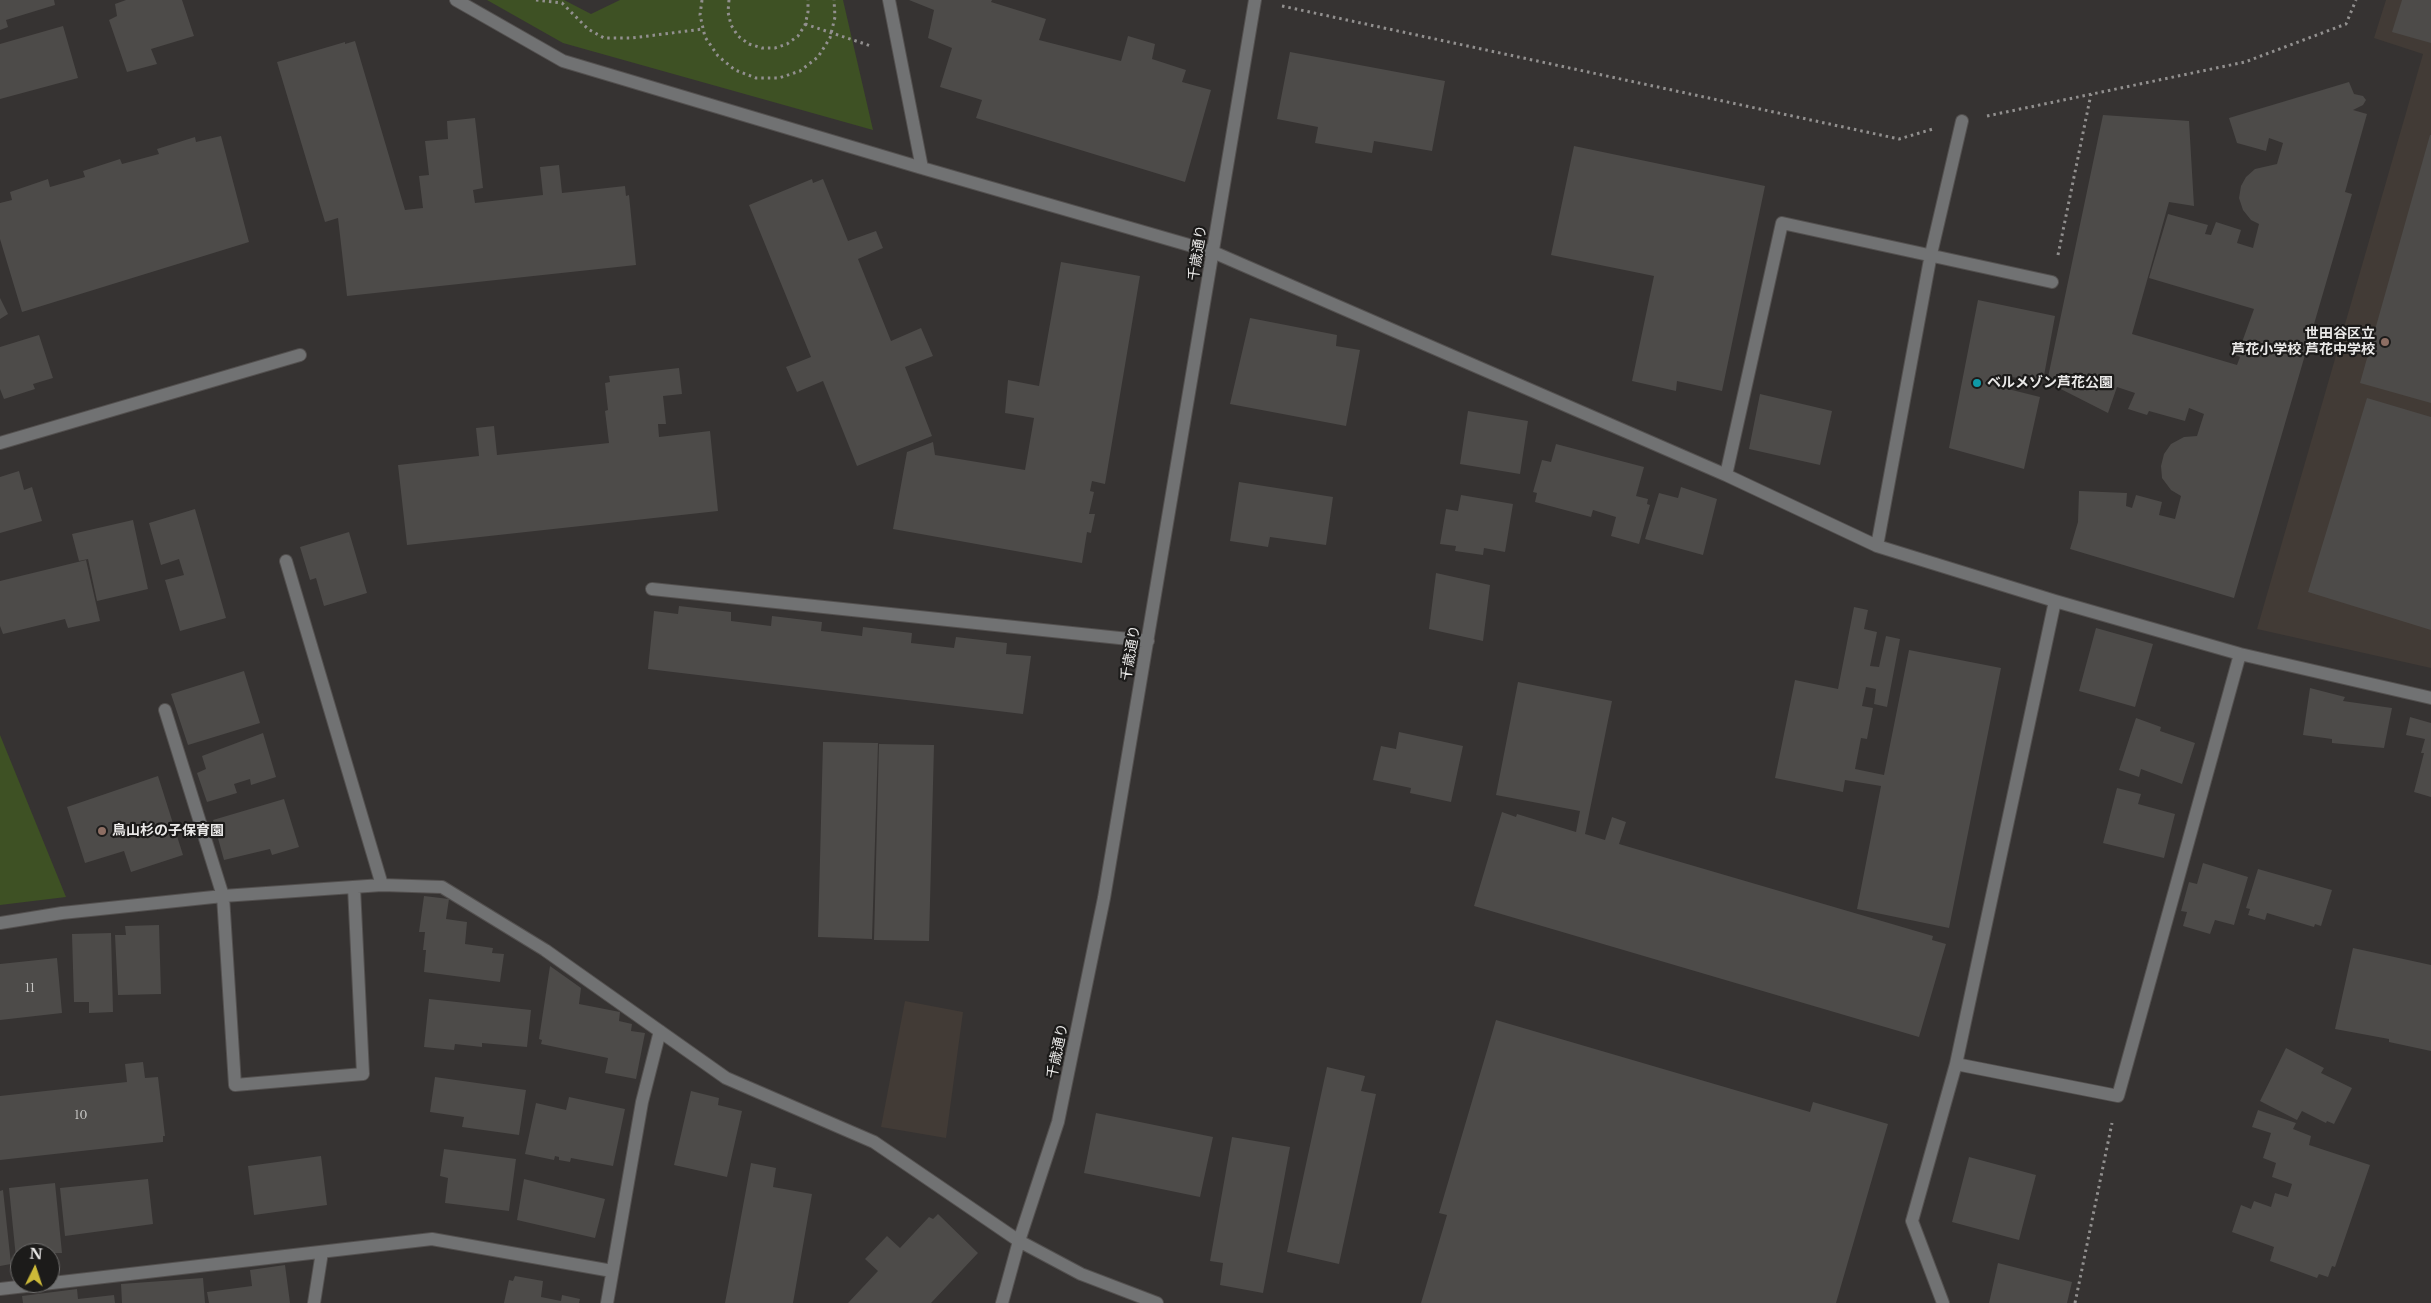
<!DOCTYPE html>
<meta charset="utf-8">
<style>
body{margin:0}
#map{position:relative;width:2431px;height:1303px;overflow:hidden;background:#363332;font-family:"Libre Baskerville",serif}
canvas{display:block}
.north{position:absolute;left:10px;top:1243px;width:50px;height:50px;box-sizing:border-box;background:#1c1b1a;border:1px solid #6e6d6c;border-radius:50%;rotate:4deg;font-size:14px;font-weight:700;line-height:20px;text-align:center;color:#eae9e8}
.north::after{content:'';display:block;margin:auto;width:18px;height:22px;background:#ccb938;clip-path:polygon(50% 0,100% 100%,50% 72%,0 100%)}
</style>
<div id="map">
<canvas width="2431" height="1303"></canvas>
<div class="north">N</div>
</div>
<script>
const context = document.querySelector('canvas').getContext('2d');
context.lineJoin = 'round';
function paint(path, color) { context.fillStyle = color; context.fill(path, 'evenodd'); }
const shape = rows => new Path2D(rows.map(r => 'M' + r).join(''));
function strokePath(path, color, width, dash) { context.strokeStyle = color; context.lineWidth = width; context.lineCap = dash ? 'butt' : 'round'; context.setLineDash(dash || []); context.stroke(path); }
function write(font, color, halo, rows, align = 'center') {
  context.font = font + ' "Libre Baskerville","Noto Sans JP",serif'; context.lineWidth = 4.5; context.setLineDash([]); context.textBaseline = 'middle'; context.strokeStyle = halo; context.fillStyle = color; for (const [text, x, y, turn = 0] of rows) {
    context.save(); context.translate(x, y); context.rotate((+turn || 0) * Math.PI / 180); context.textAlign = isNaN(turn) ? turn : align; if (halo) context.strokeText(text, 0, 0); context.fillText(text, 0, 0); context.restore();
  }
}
const built = shape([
 [2386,0,2431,0,2431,668,2257,629,2423,54,2374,38],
 [905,1001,963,1012,946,1138,881,1127]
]);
const green = shape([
 [487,0,564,0,591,14,620,0,843,0,873,130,563,43],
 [0,735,66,897,0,905]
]);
const building = shape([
 [0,0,54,0,55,5,6,20,8,27,0,30],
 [126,0,182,0,194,36,151,49,157,64,127,72,109,20,117,16,115,4],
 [909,0,992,0,991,2,1046,19,1039,40,1121,61,1128,36,1155,44,1152,59,1186,70,1182,82,1211,90,1185,182,976,118,982,100,940,87,952,48,928,38,934,10],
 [2402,0,2431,0,2431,43,2392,32],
 [63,26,78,78,0,99,0,44],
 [355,41,405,210,423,208,419,176,429,175,425,141,448,139,447,121,475,118,483,188,473,190,475,203,543,195,540,167,559,165,562,193,625,186,626,196,629,195,636,265,347,296,338,218,325,222,277,62,345,42,345,44],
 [1290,52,1445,81,1432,151,1374,141,1372,153,1315,143,1318,127,1277,119],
 [2349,82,2354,94,2363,96,2366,100,2363,105,2353,110,2367,114,2345,192,2352,194,2234,598,2070,549,2078,522,2079,491,2127,493,2126,506,2132,508,2136,495,2162,502,2159,515,2175,519,2181,496,2171,490,2162,478,2161,466,2164,454,2171,444,2184,437,2197,436,2204,414,2189,408,2185,421,2149,411,2147,415,2128,409,2135,393,2117,387,2108,413,2047,382,2103,115,2189,121,2194,206,2169,202,2132,334,2237,365,2240,357,2231,353,2233,343,2241,345,2254,309,2149,278,2168,214,2208,225,2205,234,2211,235,2216,222,2241,230,2237,243,2253,248,2259,224,2251,220,2243,210,2239,198,2241,186,2246,177,2255,169,2277,164,2283,143,2269,138,2266,151,2237,143,2229,118],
 [2430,135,2431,135,2431,403,2360,383],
 [221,136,249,242,22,312,0,239,0,203,12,200,10,192,48,179,50,187,85,177,83,171,120,159,122,164,159,154,157,149,195,137,196,142],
 [1574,146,1765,186,1722,391,1677,381,1676,391,1632,381,1654,276,1551,255],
 [812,179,813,183,823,179,848,241,876,231,883,248,858,259,891,341,921,328,933,356,905,367,932,436,857,466,823,381,797,392,786,367,811,357,749,205],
 [1061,262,1140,276,1105,484,1092,481,1090,491,1094,492,1089,514,1095,514,1091,533,1087,532,1082,563,893,529,907,452,933,442,935,455,1025,470,1034,418,1005,413,1008,380,1039,386],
 [0,298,8,314,0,319],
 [1978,300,2055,316,2043,381,1995,375,1992,385,2040,397,2024,469,1949,448],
 [1250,318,1337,335,1336,346,1360,350,1346,426,1230,404],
 [39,335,53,378,33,384,35,389,4,399,0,389,0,347],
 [679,368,682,394,663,396,666,424,658,424,659,437,710,431,718,511,407,545,398,465,479,456,476,428,494,426,497,455,609,443,605,411,608,410,605,383,610,382,609,376],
 [1760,394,1832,411,1820,465,1749,449],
 [2367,398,2431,417,2431,630,2308,592],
 [1468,411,1528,421,1520,474,1460,464],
 [1556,444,1644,467,1636,496,1648,499,1647,504,1650,505,1639,544,1611,536,1616,517,1593,510,1591,517,1535,502,1537,493,1533,492,1542,460,1551,462],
 [19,471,24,490,32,487,42,521,0,533,0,477],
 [1239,482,1333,497,1326,545,1270,537,1268,547,1230,541],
 [1681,487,1717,499,1703,555,1645,539,1659,493,1678,498],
 [1461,495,1513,504,1505,552,1484,548,1483,555,1455,551,1456,546,1440,544,1446,509,1458,511],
 [195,509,226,618,180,631,165,580,184,575,179,559,161,565,149,523],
 [133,520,148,589,97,601,88,559,79,561,72,534],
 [349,532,367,593,324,606,316,578,310,580,300,547],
 [86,560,100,621,68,628,65,619,3,634,0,626,0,581],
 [1436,573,1490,585,1483,641,1429,629],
 [679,606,731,612,731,621,771,626,772,616,822,622,821,631,862,636,863,627,912,633,911,643,954,648,956,637,1007,643,1006,654,1031,656,1023,714,648,669,654,611,678,614],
 [1854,607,1868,610,1864,629,1877,632,1870,666,1879,667,1886,636,1900,639,1887,707,1874,704,1876,689,1866,687,1862,706,1873,708,1867,739,1861,738,1855,769,1884,775,1909,650,2001,668,1949,928,1857,909,1881,786,1845,780,1843,792,1775,778,1795,680,1838,689],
 [2096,628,2153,644,2135,707,2079,691],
 [244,671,260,723,188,745,171,694],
 [1518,682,1612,701,1585,834,1605,840,1612,817,1626,822,1619,844,1933,936,1932,940,1946,944,1919,1037,1474,906,1502,812,1516,817,1517,814,1576,832,1580,811,1496,795],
 [2310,688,2345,697,2343,701,2392,708,2384,748,2332,743,2332,739,2303,735],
 [2410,717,2431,723,2431,797,2414,792,2424,753,2421,753,2425,739,2406,735],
 [2136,718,2161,727,2160,731,2195,743,2182,784,2141,769,2139,777,2119,770],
 [1399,732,1463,746,1451,802,1410,793,1411,788,1373,780,1381,746,1396,749],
 [263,733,276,777,251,785,250,779,234,784,237,793,207,802,197,773,206,769,202,756],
 [823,742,878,743,872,939,818,937],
 [879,744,934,745,929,941,874,940],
 [158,776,183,855,131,872,124,851,85,863,67,807],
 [2117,788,2141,794,2138,804,2175,814,2164,858,2103,843],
 [284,799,299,847,272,855,270,849,224,860,213,820],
 [2203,863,2248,877,2234,925,2215,920,2210,934,2183,926,2187,912,2181,911,2189,882,2197,884],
 [2258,869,2332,890,2321,926,2315,924,2314,927,2267,913,2265,920,2248,915,2250,909,2246,908],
 [424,896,449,899,446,919,467,922,465,944,493,948,492,953,504,954,500,982,424,972,426,950,423,950,425,932,419,932],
 [159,925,161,994,118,995,115,935,126,935,125,926],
 [111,933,113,1012,89,1013,89,1002,74,1002,72,934],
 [2353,948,2431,965,2431,1051,2389,1042,2389,1039,2335,1029],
 [57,958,62,1013,0,1020,0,964],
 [550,966,581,988,579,1004,620,1012,619,1021,632,1024,631,1031,645,1033,636,1079,605,1073,608,1058,541,1044,542,1040,539,1039],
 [429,999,531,1010,527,1047,482,1043,482,1047,455,1044,454,1050,424,1047],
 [1496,1020,1810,1112,1813,1102,1888,1124,1836,1303,1421,1303,1447,1215,1439,1213],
 [2286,1048,2324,1068,2321,1073,2352,1088,2334,1124,2327,1121,2326,1123,2302,1111,2297,1120,2260,1101],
 [143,1062,145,1078,158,1077,165,1136,163,1136,163,1142,0,1160,0,1096,127,1082,125,1064],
 [1327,1067,1365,1076,1361,1091,1376,1094,1339,1264,1287,1252],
 [435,1077,526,1090,519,1135,462,1127,464,1117,430,1112],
 [691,1091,719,1098,718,1105,742,1111,727,1177,674,1165],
 [569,1097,625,1109,613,1166,571,1158,570,1162,559,1160,559,1157,555,1156,554,1160,525,1154,536,1103,566,1110],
 [2258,1110,2296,1123,2293,1129,2311,1136,2309,1145,2370,1165,2335,1267,2332,1266,2328,1277,2319,1274,2317,1278,2270,1261,2274,1247,2232,1232,2241,1205,2251,1209,2254,1201,2271,1207,2275,1193,2288,1197,2292,1184,2272,1177,2276,1163,2263,1158,2271,1133,2252,1127],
 [1096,1113,1213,1137,1200,1197,1084,1173],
 [1232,1137,1290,1147,1263,1293,1220,1285,1223,1263,1210,1261],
 [444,1149,516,1159,509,1211,445,1203,448,1178,440,1176],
 [321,1156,327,1205,254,1215,248,1166],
 [1969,1157,2036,1175,2019,1240,1952,1222],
 [751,1163,776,1168,773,1187,812,1194,793,1303,725,1303],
 [148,1179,153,1224,65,1236,60,1188],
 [524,1179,605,1199,595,1238,517,1220],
 [55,1183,62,1253,20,1253,20,1258,16,1258,9,1188],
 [3,1190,11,1264,0,1266,0,1191],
 [938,1214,978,1253,931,1303,848,1303,878,1271,865,1259,887,1236,900,1248,929,1217,933,1219],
 [1998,1263,2072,1282,2067,1303,1989,1303],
 [285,1265,290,1303,209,1303,207,1292,252,1286,250,1270],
 [515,1276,543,1281,541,1297,561,1301,562,1295,580,1299,579,1303,504,1303,509,1280,513,1281],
 [203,1278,205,1303,122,1303,121,1284],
 [77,1289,78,1299,114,1295,115,1303,23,1303,22,1296]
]);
const path = shape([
 [536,0,562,3,588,29,604,38,632,38,703,29],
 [702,0,700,15,705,37,718,56,735,70,756,78,779,78,800,71,818,57,830,38,835,17,834,0],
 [729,0,728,12,731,25,738,36,749,44,762,48,775,48,787,44,798,36,805,25,808,12,808,0],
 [1282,6,1899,139,1933,129],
 [805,24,871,46],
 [1987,116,2245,62,2346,24,2356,0],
 [2058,255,2091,94],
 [2075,1303,2112,1123]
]);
const minor = shape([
 [456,0,563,61,922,168,1213,252,1726,475,1877,546,2055,601,2240,654,2431,698],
 [889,0,922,168],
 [0,443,300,355],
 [1726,475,1782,223,2052,282],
 [1877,546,1931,254,1962,121],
 [286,561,382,885],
 [652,589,1148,641],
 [165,710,223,896,235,1085,363,1074,354,887],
 [0,923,62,913,223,896,382,885,442,887,545,950,726,1078,874,1142,1019,1241,1081,1274,1157,1303],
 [1956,1064,2118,1096,2240,654],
 [0,1289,432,1239,612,1271],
 [314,1303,322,1252],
 [607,1303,642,1102,660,1031],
 [1002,1303,1019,1241,1058,1122,1104,898,1255,0],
 [1943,1303,1912,1221,1956,1064,2055,601]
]);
const markers = [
 [2385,342,5,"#8d6e63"],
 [1977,383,5,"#0f9aa8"],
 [102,831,5,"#8d6e63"]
];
const numberNames = [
 ["11",30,989],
 ["10",81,1116]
];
const streetNames = [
 ["千歳通り",1198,253,-81],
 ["千歳通り",1131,653,-80],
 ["千歳通り",1058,1051,-78]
];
const poiNames = [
 ["世田谷区立",2375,334,"right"],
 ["芦花小学校 芦花中学校",2375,350,"right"],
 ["ベルメゾン芦花公園",1987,383],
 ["鳥山杉の子保育園",112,831]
];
paint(built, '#423b36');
paint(green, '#3e5124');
paint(building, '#4d4b49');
strokePath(minor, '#53504f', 14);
strokePath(path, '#92908f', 3, [2.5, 4]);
strokePath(minor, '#717273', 12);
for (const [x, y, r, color] of markers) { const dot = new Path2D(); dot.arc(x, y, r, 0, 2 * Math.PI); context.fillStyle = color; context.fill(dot); strokePath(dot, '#1c1b1a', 2); }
write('11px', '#c3c2c0', null, numberNames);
write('14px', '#eae9e8', '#1c1b1a', streetNames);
write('bold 14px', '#eae9e8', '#1c1b1a', poiNames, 'left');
</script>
